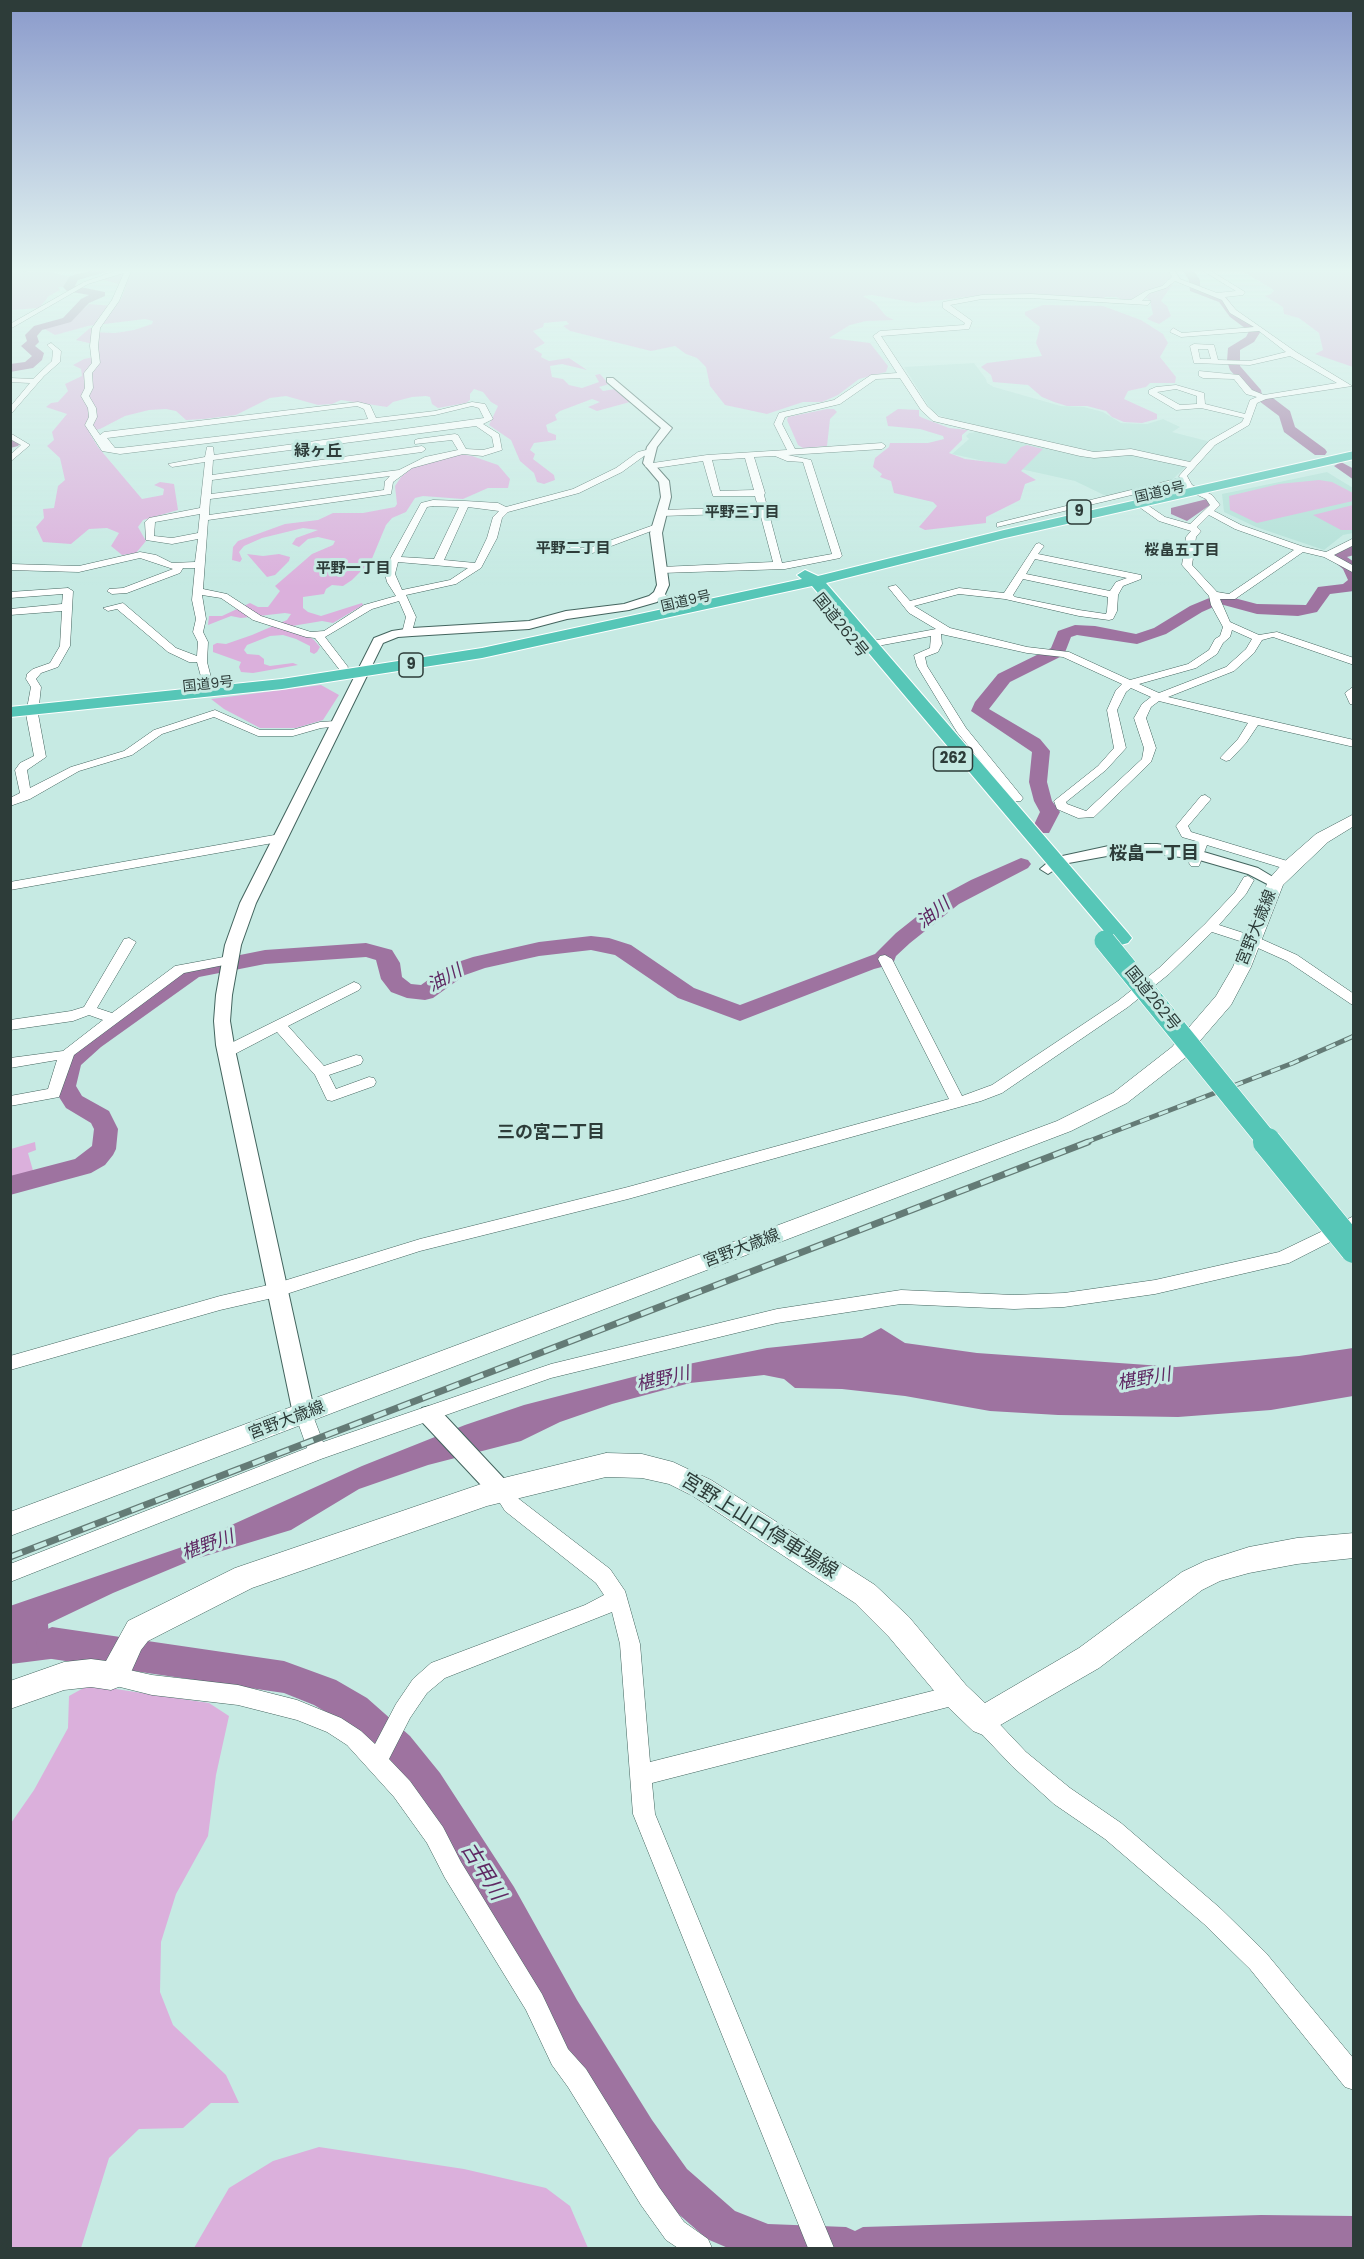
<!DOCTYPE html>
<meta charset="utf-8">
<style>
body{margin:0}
#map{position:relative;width:1364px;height:2259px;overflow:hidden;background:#c6eae3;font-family:Poppins,sans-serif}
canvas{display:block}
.frame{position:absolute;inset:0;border:12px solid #2d3c39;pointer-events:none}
</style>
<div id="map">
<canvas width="1364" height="2259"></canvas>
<div class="frame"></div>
</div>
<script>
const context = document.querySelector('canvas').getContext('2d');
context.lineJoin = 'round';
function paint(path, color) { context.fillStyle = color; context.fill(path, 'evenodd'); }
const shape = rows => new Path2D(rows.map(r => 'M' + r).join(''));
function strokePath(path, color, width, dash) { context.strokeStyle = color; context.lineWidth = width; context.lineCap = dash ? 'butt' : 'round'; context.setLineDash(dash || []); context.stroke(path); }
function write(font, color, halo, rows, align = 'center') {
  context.font = font + ' Poppins,"Noto Sans JP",sans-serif'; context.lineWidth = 6; context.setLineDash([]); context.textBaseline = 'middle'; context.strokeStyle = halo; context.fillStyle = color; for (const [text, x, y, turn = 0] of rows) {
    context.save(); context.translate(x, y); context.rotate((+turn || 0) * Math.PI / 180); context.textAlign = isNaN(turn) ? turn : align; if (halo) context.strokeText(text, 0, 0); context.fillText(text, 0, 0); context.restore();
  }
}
const built = shape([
 [974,363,986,379,987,383,994,387,1061,406,1084,407,1103,412,1121,423,1147,424,1163,419,1180,427,1172,432,1211,442,1171,481,1108,497,1075,481,952,454,969,439,966,436,969,433,977,432,976,429,933,413,904,367],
 [1327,472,1353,488,1353,533,1343,535,1324,550,1256,527,1224,512,1222,494]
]);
const green = shape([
 [10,271,51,272,70,277,72,280,65,287,58,287,60,290,49,296,39,308,11,310],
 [126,271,1168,271,1172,278,1165,282,1172,285,1161,301,1167,306,1171,316,1159,324,1147,319,1153,314,1150,301,1147,298,1121,300,1117,297,1105,297,1103,299,993,294,916,303,872,295,863,296,875,303,886,316,894,320,866,321,850,325,829,338,870,343,888,366,886,372,859,379,838,395,822,402,803,402,767,414,725,405,710,386,706,367,697,358,686,354,675,346,651,351,570,331,563,326,569,324,566,321,544,323,543,327,533,331,545,343,534,349,542,354,541,357,549,361,569,358,587,370,562,364,550,366,552,377,563,379,569,385,582,388,599,382,595,375,600,374,609,384,599,387,603,391,615,389,630,402,597,411,588,407,600,402,592,399,560,411,555,415,557,420,546,425,548,432,556,435,556,440,534,443,530,450,535,454,533,459,554,475,555,480,544,484,537,482,534,473,520,461,511,440,489,425,498,406,491,402,483,392,474,389,470,394,470,400,466,403,438,408,432,404,430,397,426,396,412,397,393,402,387,407,341,400,332,404,318,405,286,396,270,398,236,415,204,419,186,420,176,411,166,409,149,410,125,416,100,429,89,432,98,447,142,499,163,495,164,489,154,485,160,482,174,484,178,510,143,520,138,527,146,541,136,553,122,555,111,546,119,533,107,528,89,529,71,544,43,542,36,527,44,518,43,509,54,508,58,486,65,480,60,458,47,446,54,440,52,432,67,414,46,407,51,403,58,402,68,391,65,384,82,376,81,369,73,365,84,359,98,356,97,345,76,340,90,328,94,328,93,332,115,333,134,330,152,324,153,321,145,319,88,326,55,335,43,328,72,319,89,304,113,306,121,299,126,286,103,280],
 [1242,271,1353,271,1353,367,1315,354,1323,350,1319,333,1299,318,1284,314,1283,307,1265,296,1271,294,1274,290],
 [1043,305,1103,306,1141,320,1163,334,1168,343,1160,357,1176,377,1175,383,1150,383,1146,387,1128,391,1124,399,1157,414,1157,419,1142,423,1124,422,1112,417,1106,411,1087,406,1067,406,1054,402,1042,397,1028,385,993,382,991,375,981,367,987,363,1042,356,1036,343,1040,327,1025,315,1025,312],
 [827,409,834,409,837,412,830,419,827,446,803,448,798,445,787,420,788,417],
 [898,409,919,410,919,416,923,418,949,428,968,430,962,435,962,440,949,453,965,459,1006,464,1021,447,1027,445,1043,449,1021,471,1036,480,1025,484,1020,500,986,517,986,523,925,530,919,527,937,506,933,502,894,493,891,481,880,477,882,474,873,467,875,458,889,447,890,443,928,443,944,439,943,436,920,429,888,426,886,417],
 [459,454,472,456,498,465,510,479,508,488,488,488,463,499,423,496,415,498,406,512,392,518,386,525,371,561,352,580,343,586,332,585,326,589,324,594,303,597,303,608,308,612,321,616,362,603,363,605,333,623,322,621,292,626,314,640,320,647,317,652,314,654,310,652,310,646,296,639,283,635,270,636,247,645,244,650,247,654,259,655,264,659,264,664,270,666,293,663,298,665,253,673,241,672,239,667,241,662,213,652,213,645,217,643,226,644,252,635,287,620,291,614,285,613,241,618,231,616,208,625,209,616,222,616,250,603,258,607,268,607,280,591,275,586,312,554,333,545,335,541,318,537,308,539,299,547,292,544,296,538,318,530,303,528,262,538,244,546,239,552,242,559,240,562,232,560,233,547,238,541,285,524,318,520,333,513,363,513,395,507,397,504,395,486,401,477,414,466],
 [1319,480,1332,482,1353,493,1353,501,1257,523,1230,510,1229,496,1279,484],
 [1353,505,1353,530,1341,530,1313,515],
 [247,554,263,556,279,554,290,557,289,561,275,575,267,577],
 [321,685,339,695,323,720,296,728,260,728,224,709,211,699],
 [35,1142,36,1150,28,1153,34,1174,11,1179,11,1149],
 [89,1685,209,1703,229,1716,216,1775,208,1836,176,1894,161,1942,160,1992,173,2025,226,2075,239,2103,211,2103,183,2128,139,2129,109,2158,81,2248,11,2248,11,1823,34,1790,68,1728,69,1696],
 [319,2147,464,2169,546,2188,570,2206,588,2248,194,2248,229,2188,273,2161]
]);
const water = shape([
 [1207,499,1210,505,1187,521,1171,514,1171,508],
 [881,1328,905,1343,977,1353,1176,1367,1299,1356,1353,1348,1353,1396,1271,1410,1178,1417,1058,1415,990,1411,905,1396,842,1389,795,1388,784,1379,764,1375,690,1383,612,1404,560,1422,521,1441,428,1465,359,1489,291,1530,192,1560,113,1593,48,1624,49,1638,79,1643,90,1658,66,1657,11,1664,10,1606,185,1546,362,1466,465,1425,524,1405,664,1369,767,1348,862,1338]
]);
const river = shape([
 [90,271,109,271,78,280,75,286,105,292,105,296,89,303,71,322,42,330,37,336,39,342,35,346,44,353,42,360,33,368,10,372,10,364,25,362,32,356,21,346,27,341,25,335,34,326,63,318,81,299,89,295,67,291,63,287,70,276,90,271],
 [1183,271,1194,271,1200,280,1200,287,1227,298,1238,313,1257,326,1261,331,1254,342,1240,350,1240,366,1261,390,1262,395,1269,395,1290,411,1295,427,1325,449,1327,452,1325,455,1315,455,1284,432,1279,416,1259,401,1259,396,1253,396,1230,370,1227,361,1228,348,1246,337,1249,331,1230,317,1219,302,1190,291,1189,280,1183,271],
 [10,436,18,440,20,443,18,446,10,448,10,436],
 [1341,462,1354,469,1354,480,1334,466,1341,462],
 [1354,545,1354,555,1347,557,1354,562,1354,591,1330,594,1317,612,1298,616,1257,614,1220,604,1202,612,1166,634,1137,644,1077,635,1071,637,1064,655,1010,682,989,709,1040,739,1050,751,1047,782,1052,801,1060,812,1049,833,1035,833,1032,829,1040,812,1034,801,1029,782,1032,752,971,711,975,702,998,674,1051,648,1058,631,1075,625,1095,626,1136,634,1154,628,1190,606,1219,594,1257,604,1306,605,1318,587,1343,584,1348,580,1343,569,1332,560,1331,555,1334,552,1354,545],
 [1021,858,1028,860,1031,864,1028,868,959,904,910,943,896,956,893,964,874,969,740,1021,678,998,615,955,591,950,539,956,485,968,465,975,433,998,425,1000,407,998,391,992,381,979,376,960,366,957,265,964,199,977,101,1047,81,1065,76,1086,82,1096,109,1111,118,1129,116,1149,113,1155,105,1165,91,1173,10,1195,10,1176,75,1159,92,1146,94,1129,91,1123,66,1108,52,1086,62,1057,85,1035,166,977,185,966,265,950,366,943,392,950,400,963,402,977,411,984,421,985,449,965,473,957,539,942,591,936,609,938,631,945,694,988,740,1005,875,954,896,933,945,894,971,880,1021,858],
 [52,1627,284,1661,336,1680,367,1698,410,1736,440,1773,514,1887,577,2000,652,2120,687,2169,735,2211,768,2224,846,2227,855,2231,863,2227,1261,2215,1354,2216,1354,2248,728,2248,707,2239,659,2197,624,2148,551,2026,488,1913,416,1797,386,1760,343,1722,314,1705,284,1693,52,1659,41,1654,36,1643,41,1632,52,1627]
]);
const minor = shape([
 [115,271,131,271,119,301,100,328,98,346,100,363,92,373,93,388,89,396,96,408,97,417,93,425,100,435,104,432,358,402,370,405,376,418,435,411,472,402,485,404,493,419,483,424,499,434,502,450,483,456,463,454,412,468,393,482,391,494,208,520,203,589,227,594,261,616,311,632,324,631,364,605,396,596,387,582,385,574,388,563,421,503,433,500,465,501,498,503,506,507,573,489,616,468,638,452,650,449,654,452,644,456,622,472,579,493,508,512,502,518,497,538,481,568,456,584,406,595,416,617,411,635,402,633,406,617,399,601,372,609,325,637,348,667,347,669,339,669,315,638,306,637,253,620,221,598,202,595,206,619,203,632,208,642,207,662,215,693,214,695,206,695,197,662,189,662,168,652,117,609,108,611,103,608,123,603,176,648,197,656,198,642,193,632,196,619,192,600,195,568,183,568,180,573,127,593,112,594,107,591,109,589,123,588,173,569,140,558,79,572,10,570,10,564,79,566,140,552,156,555,172,563,195,562,198,539,172,544,146,540,145,522,149,518,200,508,205,462,172,467,168,464,205,457,207,447,213,447,214,455,484,418,479,408,472,406,435,415,120,454,102,451,85,425,89,417,88,408,81,396,85,388,84,373,92,363,90,346,92,328,112,300,124,273,88,284,10,329,10,324,84,282,115,271],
 [357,406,364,409,368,419,120,448,115,448,107,438,357,406],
 [476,426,492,437,494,447,483,450,466,449,458,435,455,434,418,439,415,440,415,444,452,440,458,450,425,457,399,470,211,494,212,480,422,452,426,449,422,446,212,475,213,460,476,426],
 [390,476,385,481,384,490,209,515,210,499,390,476],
 [433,506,459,507,434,559,401,557,427,507,433,506],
 [468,507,499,511,493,517,487,538,475,563,444,560,468,507],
 [200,514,198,533,172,538,154,536,155,522,200,514],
 [398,562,468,568,450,580,402,590,395,574,398,562],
 [1169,271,1175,271,1180,279,1217,293,1236,291,1203,271,1211,271,1245,292,1243,295,1225,297,1236,310,1296,352,1352,386,1266,399,1257,403,1249,425,1215,445,1187,476,1192,485,1212,495,1220,505,1214,511,1241,525,1304,547,1326,552,1354,538,1354,545,1334,555,1354,566,1354,573,1324,557,1303,552,1235,599,1220,599,1230,622,1259,635,1277,632,1354,658,1354,665,1273,637,1262,640,1254,653,1234,671,1168,697,1354,740,1354,747,1258,725,1246,743,1230,760,1226,761,1220,758,1238,739,1248,723,1159,701,1151,707,1146,718,1156,748,1151,762,1094,817,1078,818,1057,809,1054,801,1098,766,1114,748,1107,710,1116,690,1122,684,1063,657,1027,653,941,634,942,644,938,652,925,657,927,666,966,728,1023,798,1021,801,1013,801,957,732,917,666,914,655,930,648,931,636,856,650,851,647,856,644,936,629,909,613,888,587,896,585,910,601,959,588,1004,593,1036,544,1039,543,1044,546,1038,554,1141,575,1141,579,1123,586,1118,595,1117,611,1113,619,1109,620,1079,616,1005,599,959,594,914,606,950,628,1027,647,1069,652,1130,680,1188,664,1209,650,1215,639,1220,636,1223,627,1211,605,1209,596,1182,565,1186,537,1191,531,1159,521,1135,504,1143,502,1165,517,1190,524,1210,505,1206,499,1185,489,1182,483,997,527,997,523,1180,478,1179,476,1187,467,1131,455,1094,458,1080,456,933,421,921,410,900,378,876,379,840,404,785,417,782,424,795,449,882,443,886,446,882,449,788,455,811,460,842,556,840,558,785,569,661,573,656,570,661,567,773,562,760,513,661,516,656,513,661,510,758,507,755,496,713,496,703,461,649,469,645,466,646,464,707,455,787,450,774,424,779,413,834,400,871,375,897,373,873,336,880,331,964,325,965,323,943,308,943,302,982,295,1031,294,1131,300,1146,291,1162,286,1172,277,1169,271],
 [1175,281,1222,300,1230,313,1254,327,1182,333,1173,328,1170,332,1181,337,1259,331,1286,352,1250,361,1218,360,1214,345,1194,344,1190,346,1194,363,1250,365,1290,356,1337,383,1264,395,1252,390,1239,375,1199,371,1199,376,1203,378,1234,379,1246,394,1257,397,1250,400,1245,414,1205,404,1204,393,1176,385,1156,387,1149,390,1149,394,1176,410,1201,408,1244,418,1242,422,1209,441,1190,462,1131,449,1094,452,939,417,927,406,881,336,969,329,972,321,950,305,982,299,1031,298,1148,305,1151,301,1142,301,1150,293,1166,288,1175,281],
 [1198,349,1208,349,1211,359,1200,359,1198,349],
 [1176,389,1197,396,1197,404,1180,405,1157,392,1176,389],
 [775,456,787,461,803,462,832,554,782,563,764,495,765,493,754,457,775,456],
 [745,458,754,490,720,491,712,460,745,458],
 [1209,515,1235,529,1294,550,1229,594,1217,592,1192,565,1196,537,1201,531,1197,527,1209,515],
 [1035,559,1127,578,1116,582,1110,591,1026,574,1035,559],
 [1023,579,1108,597,1107,611,1106,614,1079,610,1015,597,1013,595,1023,579],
 [1232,630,1252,639,1246,649,1226,667,1159,693,1139,684,1196,668,1217,654,1223,643,1230,637,1232,630],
 [1131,688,1151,697,1142,704,1134,718,1144,748,1142,759,1086,811,1067,804,1066,802,1106,770,1126,748,1117,710,1126,692,1131,688],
 [51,343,61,351,60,362,44,376,10,415,10,407,30,383,10,382,10,378,33,379,52,361,53,351,47,345,51,343],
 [10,433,30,445,10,462,10,455,21,445,10,439,10,433],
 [654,525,662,527,590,554,575,553,568,545,573,542,581,548,589,548,654,525],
 [68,588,73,591,70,646,58,667,41,673,36,679,41,687,38,714,46,757,27,770,30,788,71,767,124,751,154,730,215,710,260,730,292,730,320,722,336,721,342,724,340,726,321,728,293,736,258,736,214,717,162,734,132,755,79,771,30,799,10,806,10,798,20,793,15,770,20,763,34,756,26,714,31,687,26,679,27,674,33,669,50,663,60,646,62,611,10,615,10,609,62,604,63,594,10,598,10,592,68,588],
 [656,592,662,592,679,605,670,607,656,596,656,592],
 [1354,686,1354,705,1350,704,1345,693,1354,686],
 [1205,795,1211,799,1188,826,1191,832,1294,863,1296,866,1294,869,1286,869,1207,845,1199,866,1191,866,1189,863,1196,841,1182,837,1176,826,1201,796,1205,795],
 [280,834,286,838,284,841,10,890,10,882,280,834],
 [1248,876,1254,880,1246,894,1219,925,1259,938,1297,955,1354,994,1354,1006,1287,961,1249,944,1212,932,1169,974,1128,1007,1002,1093,981,1101,628,1199,420,1251,277,1297,220,1310,10,1370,10,1356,220,1296,277,1283,420,1239,628,1187,949,1099,878,959,880,956,885,955,892,959,962,1096,992,1085,1118,1001,1159,968,1205,924,1235,892,1244,877,1248,876],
 [129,938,136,942,97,1008,112,1013,175,966,229,956,236,960,229,964,184,973,74,1055,59,1097,10,1106,10,1096,48,1089,57,1060,10,1068,10,1058,63,1051,103,1020,89,1015,73,1021,10,1030,10,1020,71,1011,84,1007,124,939,129,938],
 [354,982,359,984,361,987,359,990,288,1026,324,1066,356,1055,361,1056,363,1060,361,1064,329,1075,336,1089,369,1077,374,1078,376,1082,374,1086,332,1101,327,1100,315,1075,277,1032,231,1056,221,1056,219,1052,221,1048,354,982],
 [1354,1216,1354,1230,1289,1263,1155,1294,1064,1307,1014,1309,901,1304,777,1323,551,1378,321,1459,10,1582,10,1564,307,1448,295,1414,298,1408,304,1406,310,1408,323,1442,551,1364,777,1309,901,1290,1014,1295,1064,1293,1155,1280,1279,1252,1354,1216],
 [502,1484,509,1486,519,1499,610,1569,625,1591,640,1644,650,1762,956,1685,963,1688,966,1695,963,1702,956,1705,652,1783,655,1814,834,2248,808,2248,633,1814,620,1644,612,1612,445,1678,427,1693,410,1718,389,1759,410,1781,443,1827,461,1862,542,1994,568,2049,586,2069,659,2187,684,2222,708,2239,712,2248,678,2248,666,2240,641,2205,568,2087,552,2065,526,2010,445,1878,427,1843,394,1797,347,1745,327,1732,297,1720,238,1705,152,1695,104,1683,101,1676,104,1669,111,1666,152,1675,238,1685,297,1700,341,1718,361,1731,375,1744,396,1704,413,1679,431,1663,585,1605,604,1595,596,1583,505,1511,493,1492,495,1486,502,1484],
 [983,1711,990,1714,1026,1752,1070,1788,1121,1823,1220,1908,1266,1953,1354,2059,1354,2090,1345,2087,1250,1969,1204,1924,1105,1839,1054,1804,1012,1766,976,1728,973,1721,976,1714,983,1711]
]);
const tertiary = shape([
 [607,378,613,378,672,428,657,447,653,463,669,481,671,497,662,533,669,585,665,594,657,602,629,610,567,619,529,629,412,636,398,637,383,643,256,903,241,945,232,995,230,1021,234,1045,315,1414,312,1421,304,1423,296,1421,293,1414,216,1045,214,1021,216,995,225,945,240,903,374,638,392,631,412,628,529,621,566,611,624,604,649,596,654,592,657,585,650,533,661,497,659,482,643,463,647,447,661,428,607,382,607,378],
 [1118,844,1157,844,1197,850,1258,868,1283,883,1275,888,1248,874,1196,859,1157,854,1118,854,1063,864,1048,874,1040,869,1053,858,1118,844],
 [430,1406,438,1408,510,1485,513,1492,510,1499,502,1502,494,1499,422,1422,419,1415,422,1408,430,1406]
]);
const secondary = shape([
 [1354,814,1354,826,1328,842,1283,885,1251,967,1231,1005,1186,1057,1127,1103,1071,1131,10,1536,10,1512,1057,1121,1113,1093,1172,1047,1216,996,1233,967,1269,879,1284,862,1316,834,1354,814],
 [606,1453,642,1454,673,1462,711,1480,875,1585,909,1617,966,1685,985,1703,1079,1648,1182,1572,1205,1561,1249,1547,1297,1538,1354,1533,1354,1558,1297,1564,1249,1573,1220,1581,1202,1590,1099,1668,983,1735,973,1731,946,1705,889,1637,855,1603,693,1496,669,1484,642,1478,606,1477,487,1506,252,1588,148,1641,141,1650,128,1679,121,1686,111,1690,91,1687,64,1690,10,1709,10,1681,64,1662,91,1659,106,1661,128,1621,235,1568,487,1482,606,1453]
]);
const trunk = shape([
 [1354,451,1354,459,1005,538,826,583,1128,933,1132,938,1128,943,1121,945,1114,943,812,586,482,658,282,689,10,717,10,707,282,679,482,648,802,579,797,575,805,570,818,576,1004,530,1354,451]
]);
const railFar1 = shape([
 [1084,1143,1293,1063,1354,1036]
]);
const rail = shape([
 [10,1557,1088,1142]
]);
const trunkBridgeFar1 = shape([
 [1105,941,1269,1143]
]);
const trunkBridge = shape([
 [1267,1142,1354,1249]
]);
const farStreetnames = [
 ["国道9号",1160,493,-13],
 ["国道9号",686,602,-13],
 ["国道9号",208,685,-6]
];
const shields = [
 [1079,512,24],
 [411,665,24],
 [953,759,39]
];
const shieldNames = [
 ["9",1079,512],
 ["9",411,665],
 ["262",953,759]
];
const farNeighbourhoodnames = [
 ["平野三丁目",742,513],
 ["平野二丁目",573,549],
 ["桜畠五丁目",1182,551],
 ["平野一丁目",353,569]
];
const farQuarternames = [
 ["緑ヶ丘",318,452]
];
const streetNames = [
 ["国道262号",840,626,51],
 ["宮野大歳線",1257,928,-68],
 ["国道262号",1152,999,51],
 ["宮野大歳線",742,1249,-21],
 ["宮野大歳線",287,1421,-21]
];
const neighbourhoodNames = [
 ["桜畠一丁目",1154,854],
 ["三の宮二丁目",551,1133]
];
const waterNames = [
 ["油川",934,914,-38],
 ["油川",445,979,-29],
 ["椹野川",663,1380,-13],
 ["椹野川",1144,1380,-10],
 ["椹野川",208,1546,-20]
];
const nearStreetnames = [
 ["宮野上山口停車場線",759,1527,32]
];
const nearWaternames = [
 ["古甲川",482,1872,58]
];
paint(built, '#b2e0d7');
paint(green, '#dbb0dc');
paint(water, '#9e73a0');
paint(river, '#9e73a0');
strokePath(minor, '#43645e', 1);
strokePath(tertiary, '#43645e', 2);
strokePath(secondary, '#43645e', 1);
strokePath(trunk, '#fff', 2);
paint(minor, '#fff');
paint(tertiary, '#fff');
paint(secondary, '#fff');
paint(trunk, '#56c6b7');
strokePath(railFar1, '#647b76', 5);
strokePath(rail, '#647b76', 7);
strokePath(railFar1, '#c6eae3', 3, [10]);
strokePath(rail, '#c6eae3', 4.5, [13]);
strokePath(trunkBridgeFar1, '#fff', 22, []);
strokePath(trunkBridge, '#fff', 29, []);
strokePath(trunkBridgeFar1, '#56c6b7', 21);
strokePath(trunkBridge, '#56c6b7', 28);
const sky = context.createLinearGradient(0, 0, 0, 587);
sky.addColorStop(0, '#8a9acb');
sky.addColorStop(0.46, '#e5f6f2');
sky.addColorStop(1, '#e5f6f200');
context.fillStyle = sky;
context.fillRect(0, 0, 1364, 587);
write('14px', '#2d3c39', '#c6eae3', farStreetnames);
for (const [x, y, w] of shields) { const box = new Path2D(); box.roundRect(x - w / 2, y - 12, w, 24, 4.5); context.fillStyle = '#c6eae3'; context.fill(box); strokePath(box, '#2d3c39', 1.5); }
write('bold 15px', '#2d3c39', null, shieldNames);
write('bold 15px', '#2d3c39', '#c6eae3', farNeighbourhoodnames);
write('bold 16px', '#2d3c39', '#c6eae3', farQuarternames);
write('16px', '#2d3c39', '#c6eae3', streetNames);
write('bold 18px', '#2d3c39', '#c6eae3', neighbourhoodNames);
write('italic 18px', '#5f2963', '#c6eae3', waterNames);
write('20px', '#2d3c39', '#c6eae3', nearStreetnames);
write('italic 21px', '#5f2963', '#c6eae3', nearWaternames);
</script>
